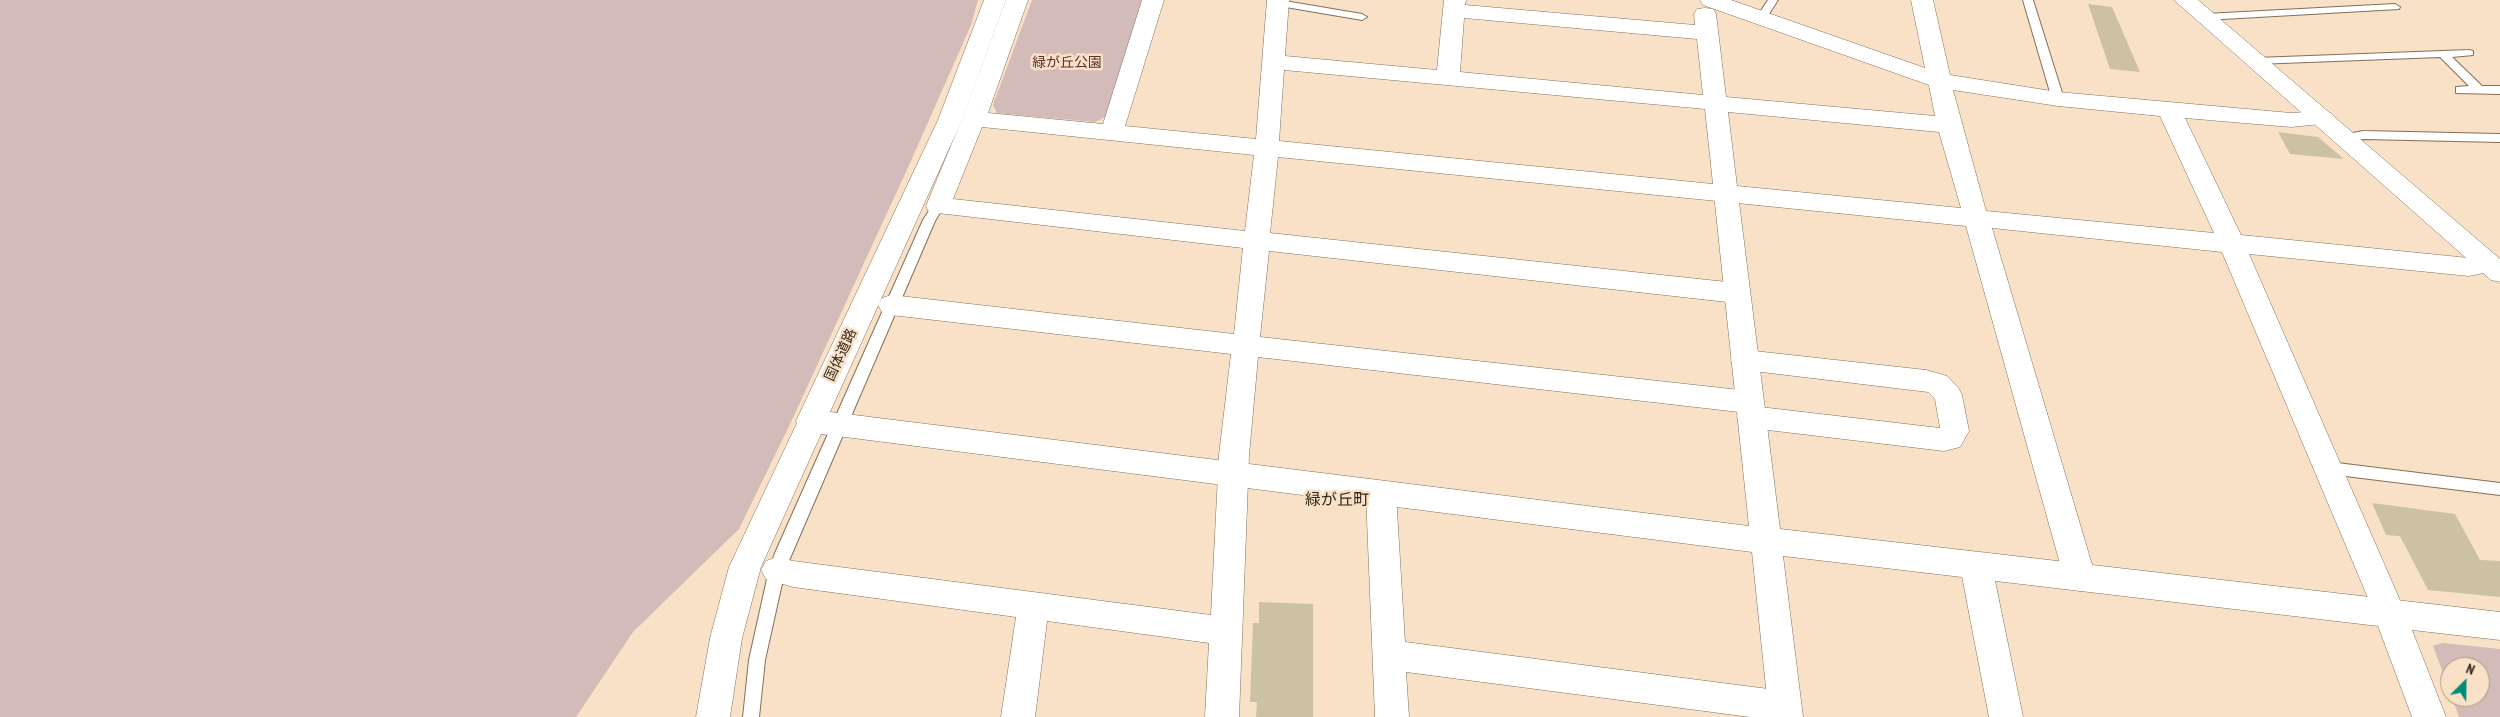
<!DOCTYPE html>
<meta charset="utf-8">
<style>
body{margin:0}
#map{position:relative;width:2500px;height:717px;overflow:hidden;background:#f9e1c7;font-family:"PT Sans Narrow",sans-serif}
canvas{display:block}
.north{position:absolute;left:2440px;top:657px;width:50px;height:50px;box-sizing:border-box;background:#f9e1c7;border:1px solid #a99783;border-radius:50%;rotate:23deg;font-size:14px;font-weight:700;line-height:20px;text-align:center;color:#30271d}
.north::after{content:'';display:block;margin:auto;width:18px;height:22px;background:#018d75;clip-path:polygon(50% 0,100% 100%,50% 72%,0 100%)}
</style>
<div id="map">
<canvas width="2500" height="717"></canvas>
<div class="north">N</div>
</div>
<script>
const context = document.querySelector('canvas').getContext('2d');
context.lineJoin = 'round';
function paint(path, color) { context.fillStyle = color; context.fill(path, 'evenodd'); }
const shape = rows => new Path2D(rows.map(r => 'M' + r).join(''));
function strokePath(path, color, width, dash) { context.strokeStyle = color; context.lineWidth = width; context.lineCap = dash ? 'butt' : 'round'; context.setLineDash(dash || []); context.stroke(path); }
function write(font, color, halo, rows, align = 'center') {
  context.font = font + ' "PT Sans Narrow","Noto Sans JP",sans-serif'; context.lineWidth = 5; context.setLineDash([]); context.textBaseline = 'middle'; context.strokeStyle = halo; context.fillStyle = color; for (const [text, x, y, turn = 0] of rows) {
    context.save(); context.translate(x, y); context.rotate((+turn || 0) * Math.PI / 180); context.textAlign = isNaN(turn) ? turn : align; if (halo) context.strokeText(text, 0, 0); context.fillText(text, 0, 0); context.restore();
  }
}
const green = shape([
 [0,0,978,0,971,25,910,163,791,422,739,529,633,632,576,717,0,717],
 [1032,0,1145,0,1105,117,1095,122,997,113,993,105],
 [2442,643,2500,649,2500,717,2459,717,2452,697,2480,697,2480,667,2450,667,2450,692,2433,646]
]);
const building = shape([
 [2088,4,2112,7,2140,72,2110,69],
 [2278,132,2318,137,2344,159,2290,154],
 [2372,503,2455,514,2480,560,2500,561,2500,597,2428,590,2400,536,2386,535],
 [1259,602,1313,604,1313,717,1256,717,1257,702,1250,702,1253,623,1259,623]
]);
const service = shape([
 [1279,0,1362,14,1367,17,1362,20,1274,5,1274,1,1279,0],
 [1768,0,1778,0,1765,20,1757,20,1756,18,1768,0],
 [2023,0,2033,0,2064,99,2062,102,2054,102,2052,99,2023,0],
 [2395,4,2400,7,2399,9,2205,20,2200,17,2205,14,2395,4],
 [2469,50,2473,51,2473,55,2452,57,2482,86,2500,86,2500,94,2456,93,2456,87,2469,86,2440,57,2256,64,2250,61,2256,58,2469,50],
 [2363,131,2500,134,2500,142,2363,139,2346,142,2340,138,2342,135,2363,131],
 [938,202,944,206,935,221,785,570,765,660,759,717,743,717,749,660,769,570,775,553,923,220,934,203,938,202],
 [2329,462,2500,483,2500,495,2329,474,2324,472,2322,468,2324,464,2329,462]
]);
const minor = shape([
 [1006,0,1028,0,988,113,1103,124,1142,0,1164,0,1125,126,1256,139,1267,0,1289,0,1285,56,1437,70,1444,0,1466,0,1465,5,1695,25,1694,14,1697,9,1705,8,1713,9,1716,14,1726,97,1935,116,1929,85,1703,5,1700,0,1731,0,1925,68,1911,0,1933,0,1950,75,2058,92,2291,113,2323,111,2331,113,2335,118,2331,123,2291,127,2185,118,2241,235,2469,258,2490,255,2500,259,2499,270,2469,276,2249,254,2406,614,2401,624,2390,628,2379,624,2222,252,1992,228,2096,578,2091,588,2080,591,2069,588,2064,578,1966,226,1278,157,1270,233,1736,283,1745,286,1749,293,1745,300,1736,303,1269,251,1260,337,1749,391,1759,394,1763,402,1760,407,1940,428,1935,399,1928,392,1745,370,1735,367,1731,360,1735,353,1745,350,1926,370,1947,376,1958,387,1962,395,1969,431,1960,447,1944,451,1751,428,1741,425,1737,417,1739,412,1258,357,1249,455,1239,717,1205,717,1209,643,1047,621,1035,717,1001,717,1016,617,793,587,766,579,761,570,766,561,777,557,793,561,1211,615,1219,455,1231,354,891,315,882,312,878,305,882,298,891,295,1234,334,1243,248,929,212,926,206,962,119,1006,0],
 [1464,18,1697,39,1703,95,1460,72,1464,18],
 [1284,70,1705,109,1713,184,1279,141,1284,70],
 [1953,90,2058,106,2160,116,2214,233,1986,211,1953,90],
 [1728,112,1939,132,1961,208,1737,186,1728,112],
 [982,127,1254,155,1245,231,953,199,982,127],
 [1381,482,1392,485,1396,494,1405,642,1784,691,1796,695,1801,706,1796,717,1750,717,1406,672,1409,717,1375,717,1366,494,1370,485,1381,482],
 [1976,553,1987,557,1992,566,2023,717,1989,717,1960,566,1965,557,1976,553]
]);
const tertiary = shape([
 [984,0,1006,0,962,120,830,412,1749,526,1714,194,1717,188,1726,186,1735,188,1738,194,1780,529,2500,612,2500,640,2412,630,2446,717,2412,717,2378,626,1783,556,1803,717,1769,717,1752,552,821,434,761,567,742,638,730,717,696,717,710,638,729,567,797,423,796,421,938,120,984,0],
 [2174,0,2198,0,2500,259,2500,282,2491,280,2174,0]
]);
const parkNames = [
 ["緑が丘公園",1067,63]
];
const streetNames = [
 ["国体道路",841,355,-65]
];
const quarterNames = [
 ["緑が丘町",1337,500]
];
paint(green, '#d2bbb8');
paint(building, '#cdc1a3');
strokePath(service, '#846f58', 2);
strokePath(minor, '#846f58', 1);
strokePath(tertiary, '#846f58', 1);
paint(service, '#fff');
paint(minor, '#fff');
paint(tertiary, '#fff');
write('14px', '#5f2f2b', '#f9e1c7', parkNames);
write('14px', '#30271d', '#f9e1c7', streetNames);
write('16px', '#30271d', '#f9e1c7', quarterNames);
</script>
